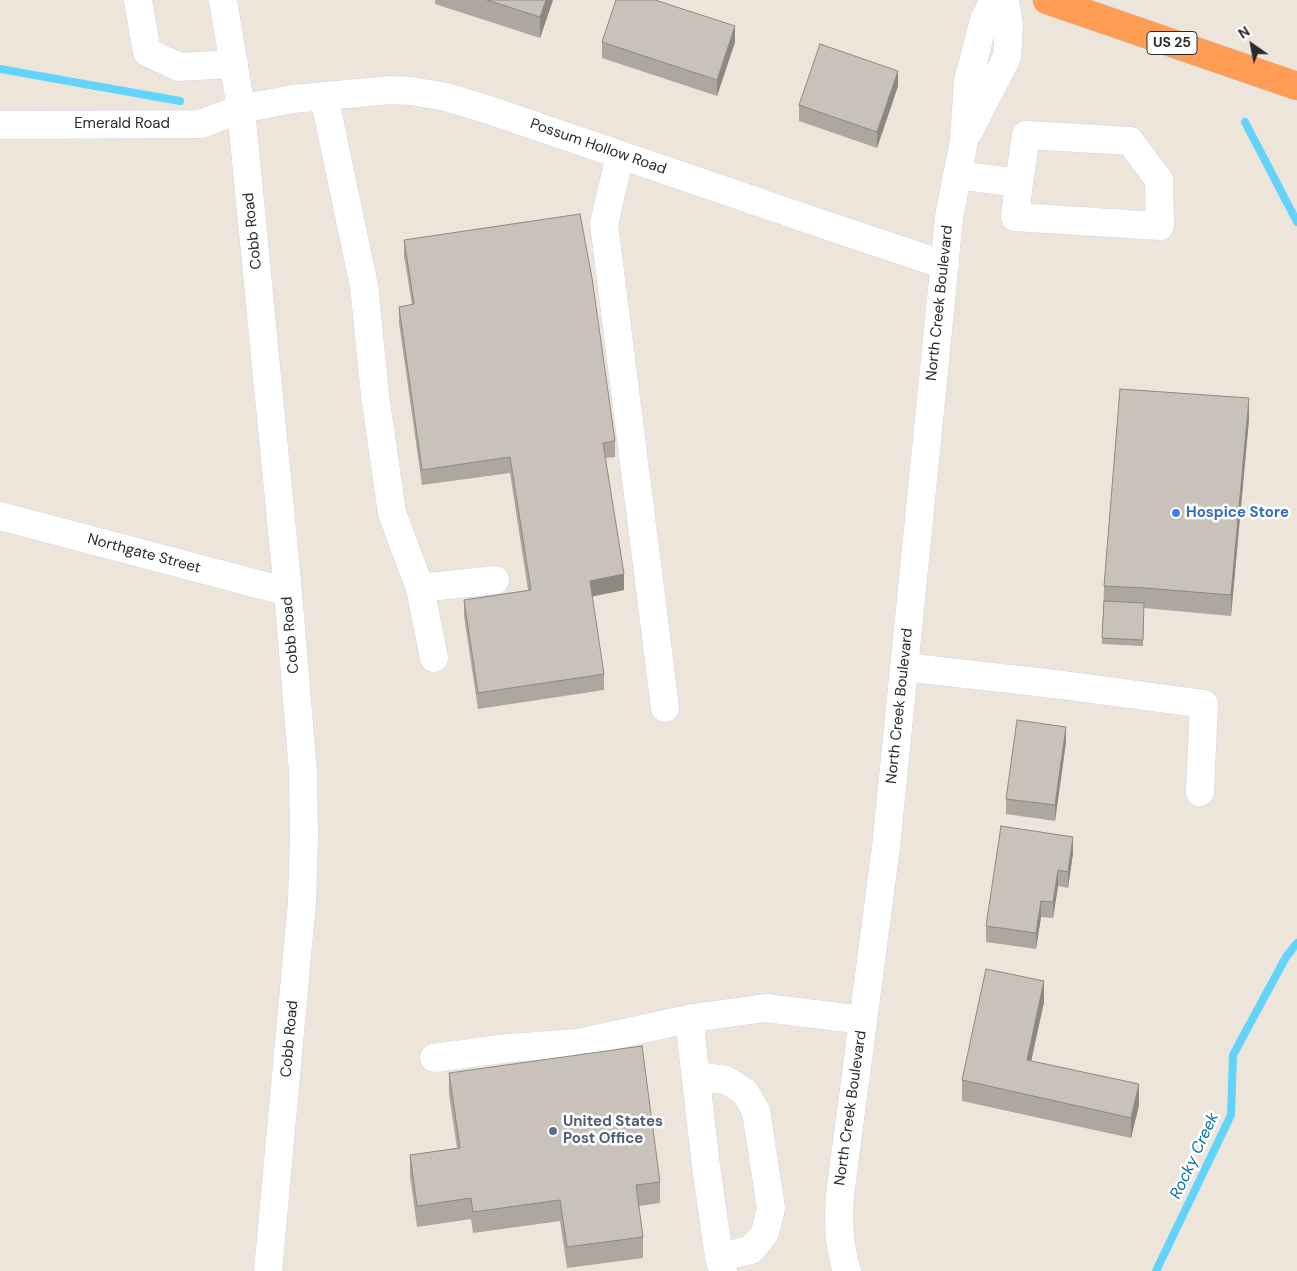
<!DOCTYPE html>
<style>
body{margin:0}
#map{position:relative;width:1297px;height:1271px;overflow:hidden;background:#eee5da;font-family:"DM Sans",sans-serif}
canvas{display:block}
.north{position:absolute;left:1227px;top:20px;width:50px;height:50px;-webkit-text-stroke:4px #fff;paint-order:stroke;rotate:327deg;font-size:14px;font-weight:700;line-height:20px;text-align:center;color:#2a2a2a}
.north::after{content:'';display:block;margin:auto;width:18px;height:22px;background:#2a2a2a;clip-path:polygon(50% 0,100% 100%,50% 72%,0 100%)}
</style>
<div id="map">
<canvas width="1297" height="1271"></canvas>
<div class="north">N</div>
</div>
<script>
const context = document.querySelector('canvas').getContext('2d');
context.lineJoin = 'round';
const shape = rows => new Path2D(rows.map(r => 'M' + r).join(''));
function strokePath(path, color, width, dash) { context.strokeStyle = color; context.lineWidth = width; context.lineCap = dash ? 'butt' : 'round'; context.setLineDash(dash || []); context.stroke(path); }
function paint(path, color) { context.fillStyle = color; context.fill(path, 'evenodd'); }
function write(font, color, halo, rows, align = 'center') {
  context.font = font + ' "DM Sans",sans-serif'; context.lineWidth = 5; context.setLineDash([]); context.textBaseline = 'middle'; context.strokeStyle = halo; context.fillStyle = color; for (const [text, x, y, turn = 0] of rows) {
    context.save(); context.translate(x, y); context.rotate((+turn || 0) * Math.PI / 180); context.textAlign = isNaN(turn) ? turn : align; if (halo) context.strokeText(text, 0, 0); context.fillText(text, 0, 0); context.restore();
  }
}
const stream = shape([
 [0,69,180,101],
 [1245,122,1297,222],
 [1156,1271,1231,1115,1233,1055,1286,957,1297,943]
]);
const minor = shape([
 [138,0,147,52,179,67,234,64],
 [223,0,241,109,288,592,303,772,304,837,302,902,268,1271],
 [324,96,364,286,375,395,392,513,420,588,434,658],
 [0,125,200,124,241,109,293,99,390,90,411,91,446,97,489,110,840,230,945,265],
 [969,131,1007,57,1009,26,1005,0],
 [620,155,604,224,665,708],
 [957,175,1019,183,1015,217,1160,226,1159,180,1130,141,1026,135,1019,183],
 [0,516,288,592],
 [420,588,495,580],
 [904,667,1063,685,1204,704,1200,792],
 [434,1058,509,1048,578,1043,693,1018],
 [696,1076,726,1080,745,1092,756,1111,771,1208,765,1233,751,1250,719,1257],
 [723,1271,719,1257,706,1166,691,1036,693,1018,766,1008,863,1020],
 [847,1271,844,1261,840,1239,839,1217,840,1195,886,847,939,321,949,217,964,141,968,81,984,20,994,0]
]);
const highway = shape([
 [1047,0,1297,86]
]);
const wall = shape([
 [435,0,553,0,540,38,435,4],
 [602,42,735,42,717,96,602,58],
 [898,86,877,148,799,121,799,105],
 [404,240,615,441,615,457,605,458,624,590,592,596,604,674,604,690,478,709,464,616,464,600,528,590,510,473,422,485,399,323,399,307,412,305,404,256],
 [1249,419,1231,616,1144,608,1143,646,1102,644,1104,586],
 [1066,742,1055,821,1006,814,1006,799],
 [1073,853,1068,888,1058,886,1053,918,1041,917,1036,949,986,942,986,926],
 [1044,1002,1031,1061,1139,1105,1131,1138,962,1101,962,1080],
 [449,1073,660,1182,660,1203,639,1206,643,1237,643,1258,567,1268,560,1221,473,1233,471,1219,417,1227,410,1176,410,1155,457,1148,449,1094]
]);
const shadedWall = shape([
 [546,0,553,0,540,38,540,17],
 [735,26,735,42,717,96,717,80],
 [898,71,898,86,877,148,877,132],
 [1249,398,1249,419,1231,616,1231,595],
 [624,574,624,590,590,597,590,581],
 [1066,727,1066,742,1055,821,1055,805],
 [1073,837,1073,853,1068,888,1068,872],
 [1058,870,1058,886,1053,918,1053,902],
 [1041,901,1041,917,1036,949,1036,933],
 [1044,981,1044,1002,1027,1080,1027,1060],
 [1139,1084,1139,1105,1131,1138,1131,1118]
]);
const building = shape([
 [487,0,546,0,540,17,487,0],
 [616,0,655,0,735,26,717,80,602,42,616,0],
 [820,44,898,71,877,132,799,105,820,44],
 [580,214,592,278,615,441,603,443,624,574,590,581,604,674,478,693,464,600,531,590,510,457,422,470,399,307,414,304,404,240,580,214],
 [1120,389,1249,398,1231,595,1144,588,1104,586,1120,389],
 [1104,601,1144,603,1143,640,1102,638,1104,601],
 [1017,720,1066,727,1055,805,1006,799,1017,720],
 [1001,826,1073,837,1068,872,1058,870,1053,902,1041,901,1036,933,986,926,1001,826],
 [986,969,1044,981,1027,1060,1139,1084,1131,1118,962,1080,986,969],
 [642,1046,660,1182,636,1185,643,1237,567,1247,560,1200,473,1212,471,1198,417,1206,410,1155,460,1148,449,1073,642,1046]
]);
const markers = [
 [1176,513,5,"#3f7fe0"],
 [553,1131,5,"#5c6f8a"]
];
const shields = [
 [1172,43,50]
];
const shieldNames = [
 ["US 25",1172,43]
];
const streetNames = [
 ["Emerald Road",122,124],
 ["Possum Hollow Road",598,147,19],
 ["Cobb Road",253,231,-96],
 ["North Creek Boulevard",940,303,-84],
 ["Northgate Street",144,554,15],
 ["Cobb Road",291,635,-95],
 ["North Creek Boulevard",900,706,-84],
 ["Cobb Road",290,1039,-85],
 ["North Creek Boulevard",851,1108,-82]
];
const shopNames = [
 ["Hospice Store",1186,513]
];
const serviceNames = [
 ["United States",563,1122],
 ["Post Office",563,1139]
];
const waterNames = [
 ["Rocky Creek",1195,1156,-65]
];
strokePath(stream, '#62d4fb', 8);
strokePath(minor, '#cfd4e5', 29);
strokePath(highway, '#c8c8c8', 29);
strokePath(minor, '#fff', 28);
strokePath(highway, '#ff9d54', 28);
paint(wall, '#ada7a0');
paint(shadedWall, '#8d8882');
paint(building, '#c9c2ba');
strokePath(building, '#8d8882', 1);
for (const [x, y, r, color] of markers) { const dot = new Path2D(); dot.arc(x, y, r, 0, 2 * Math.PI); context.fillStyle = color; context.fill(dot); strokePath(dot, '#fff', 2); }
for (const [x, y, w] of shields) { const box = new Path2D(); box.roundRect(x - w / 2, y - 11.5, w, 23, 4); context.fillStyle = '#fff'; context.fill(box); strokePath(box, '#2a2a2a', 1); }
write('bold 14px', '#2a2a2a', null, shieldNames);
write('15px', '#2a2a2a', '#fff', streetNames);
write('bold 15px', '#366cbe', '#fff', shopNames, 'left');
write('bold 15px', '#4e5e75', '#fff', serviceNames, 'left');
write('italic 16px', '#0070a8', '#fff', waterNames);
</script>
